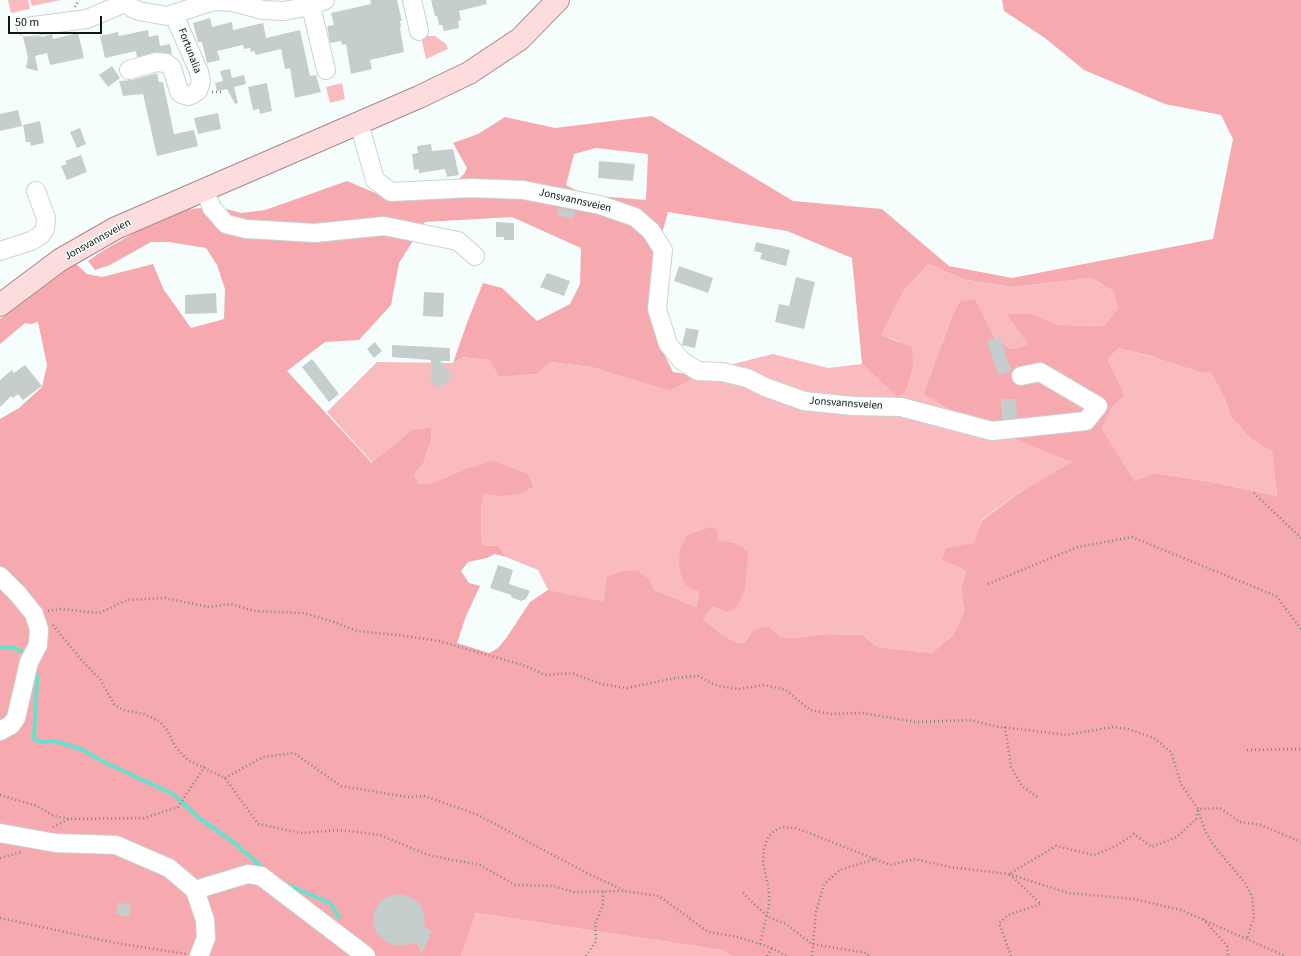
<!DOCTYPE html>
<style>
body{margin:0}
#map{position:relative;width:1301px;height:956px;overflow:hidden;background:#f5fefc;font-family:"Source Sans 3",sans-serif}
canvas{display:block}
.scale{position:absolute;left:8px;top:16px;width:94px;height:18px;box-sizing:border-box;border:2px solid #121514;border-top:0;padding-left:5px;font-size:12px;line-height:14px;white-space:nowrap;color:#121514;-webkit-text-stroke:3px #f5fefc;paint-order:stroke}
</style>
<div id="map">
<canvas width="1301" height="956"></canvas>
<div class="scale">50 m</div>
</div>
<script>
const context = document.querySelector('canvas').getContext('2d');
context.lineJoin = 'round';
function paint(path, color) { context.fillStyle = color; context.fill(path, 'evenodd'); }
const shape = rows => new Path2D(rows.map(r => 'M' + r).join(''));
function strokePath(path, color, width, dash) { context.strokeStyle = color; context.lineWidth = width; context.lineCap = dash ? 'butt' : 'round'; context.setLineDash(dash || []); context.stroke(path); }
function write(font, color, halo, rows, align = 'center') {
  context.font = font + ' "Source Sans 3",sans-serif'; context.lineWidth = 3; context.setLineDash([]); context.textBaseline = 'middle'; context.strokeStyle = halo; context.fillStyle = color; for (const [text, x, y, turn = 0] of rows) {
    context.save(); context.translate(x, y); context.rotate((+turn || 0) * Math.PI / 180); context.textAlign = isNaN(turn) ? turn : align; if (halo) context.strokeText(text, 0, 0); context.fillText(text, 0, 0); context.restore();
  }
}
const green = shape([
 [8,0,28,0,30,9,11,13],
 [30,0,61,0,32,6],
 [425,36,435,36,446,44,448,49,426,59,421,37],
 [342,83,345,99,330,103,326,87],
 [928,264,966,280,1012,287,1092,278,1113,291,1118,308,1104,326,1059,325,1031,314,1008,314,1028,345,1010,349,993,336,959,302,951,319,942,344,985,423,1023,443,1073,462,1022,491,981,520,974,544,942,560,966,571,961,588,964,611,954,634,932,653,877,647,863,635,828,634,794,638,781,637,771,628,751,633,745,642,737,643,721,634,703,619,713,607,728,612,736,543,717,540,691,589,699,592,696,607,654,590,650,580,604,603,548,590,538,570,506,557,499,546,482,545,481,507,484,494,498,496,463,470,430,484,419,485,414,475,424,462,431,440,412,430,373,463,327,412,377,362,453,363,461,357,489,360,499,377,537,374,550,362,591,367,670,391,698,376,729,365,773,354,828,368,862,364,898,396,907,389,913,368,899,341,881,335,903,292],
 [1118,348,1210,371,1225,399,1231,417,1251,439,1272,452,1277,496,1212,482,1153,473,1135,481,1102,429,1111,409,1125,395,1108,360],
 [476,913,722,950,731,956,461,956]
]);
const forest = shape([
 [1002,0,1301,0,1301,956,731,956,722,950,476,913,461,956,0,956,0,419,19,408,42,387,47,365,38,322,31,324,25,323,0,344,0,319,51,279,75,263,87,274,102,277,153,264,164,290,191,328,224,319,225,289,217,265,206,248,169,242,151,242,110,265,95,270,88,261,104,250,136,232,188,209,219,207,241,213,265,210,347,181,380,195,442,195,464,174,467,168,453,143,478,134,505,117,555,128,652,116,793,201,882,209,949,266,1012,278,1213,239,1233,139,1221,115,1165,104,1084,70,1045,38,1004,11],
 [596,148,648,154,646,200,586,195,566,185,574,154],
 [668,212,787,231,852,258,862,364,898,397,907,389,913,368,912,347,881,335,903,292,928,264,966,280,1012,287,1092,278,1113,291,1118,308,1104,326,1059,325,1031,314,1007,314,1028,345,1010,349,993,336,975,299,959,302,951,319,924,394,953,411,985,423,1023,443,1072,462,1022,491,981,521,974,543,946,548,942,560,966,571,961,588,964,611,954,634,932,653,877,647,863,635,828,634,794,638,781,637,771,628,762,627,751,633,745,642,737,643,721,634,703,619,713,607,728,612,738,605,745,589,748,551,736,543,718,540,717,530,711,527,687,535,680,549,679,566,683,582,691,589,699,592,696,607,654,590,650,580,637,570,619,572,607,577,604,602,548,590,530,602,507,637,498,648,489,653,457,643,466,616,480,586,469,583,461,571,468,562,487,558,495,554,506,557,499,546,482,545,481,507,484,494,498,496,519,494,533,487,528,474,493,461,463,470,430,484,419,484,414,475,424,462,431,440,431,428,412,430,372,463,287,371,325,342,359,340,391,305,399,263,425,222,512,217,581,248,580,284,570,304,537,321,502,288,483,283,468,320,453,363,462,357,489,360,499,377,537,374,550,362,591,367,670,391,698,376,673,372,659,344,657,251],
 [1118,348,1151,356,1204,373,1210,371,1225,399,1231,417,1251,439,1272,452,1277,496,1212,482,1153,473,1135,481,1102,429,1111,409,1125,395,1108,360]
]);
const stream = shape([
 [0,648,10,647,21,651],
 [35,667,37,679,34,738,40,742,54,741,81,749,102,761,173,794,199,818,232,841,265,870],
 [283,883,330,903,339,917]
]);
const building = shape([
 [370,0,397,0,402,21,400,21,401,27,400,28,404,52,370,60,372,69,351,74,346,44,342,45,341,41,330,43,327,26,334,25,331,13,371,4],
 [431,0,486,0,487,4,459,11,461,20,458,21,459,28,444,31,442,25,439,25,437,16,435,16],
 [210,18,212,27,232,22,233,30,263,23,266,38,300,30,310,76,316,75,321,92,295,98,290,68,285,69,281,49,256,55,254,51,251,52,250,48,244,49,243,45,217,51,220,60,207,63,202,42,198,42,193,23],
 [148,30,149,37,158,35,160,46,170,44,172,54,157,52,137,57,136,51,105,58,100,36,118,32,119,36],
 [78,33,84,58,50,65,47,53,35,56,38,71,26,68,28,58,23,37,41,36,41,37,52,34,53,39],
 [112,66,120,78,108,87,99,75],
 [230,69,232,78,244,75,246,84,234,87,238,103,235,104,227,89,217,91,215,83,223,81,220,71],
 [157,73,159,82,163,82,174,134,194,130,198,146,157,156,143,94,123,96,119,81,132,80],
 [267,83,272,111,260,114,259,109,253,110,248,87],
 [18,110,22,126,0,131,0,114],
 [218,113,221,129,198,134,194,118],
 [40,121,44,143,31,146,30,142,26,142,23,125],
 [80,128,86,144,77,148,70,132],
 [431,144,432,151,453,149,459,175,447,177,445,169,419,173,419,169,414,170,412,154,418,153,417,146],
 [81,155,87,172,67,180,61,166,67,164,65,161],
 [599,161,635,164,633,181,598,178],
 [559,208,575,211,573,219,557,215],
 [496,222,514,223,514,240,504,240,504,237,496,237],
 [756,242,790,250,786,266,760,259,762,253,754,251],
 [679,266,713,278,708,293,674,281],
 [547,273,570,281,564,296,540,287],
 [796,277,815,282,804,329,775,322,779,304,789,306],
 [424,292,444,293,443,317,423,316],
 [216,293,217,313,185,314,185,295],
 [686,328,699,330,695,348,682,345],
 [1000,336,1011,371,998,375,987,341],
 [375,342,382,351,374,358,367,349],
 [392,345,450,348,450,361,440,361,453,377,438,389,428,377,431,375,431,360,392,357],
 [312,359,339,394,329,402,302,367],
 [25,365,42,386,23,400,18,394,13,398,11,396,0,407,0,380,12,370,14,373],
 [1001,399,1016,399,1017,418,1002,419],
 [498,565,513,570,509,584,530,591,526,599,521,601,511,597,511,595,490,588],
 [399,894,411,897,421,905,425,919,424,927,432,930,422,953,416,943,397,946,388,943,376,933,373,922,375,910,380,902,386,897],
 [118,902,131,905,129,917,116,914]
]);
const path = shape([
 [75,7,79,0],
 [212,92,221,92],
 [1254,493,1301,538],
 [988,584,1078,547,1132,537,1276,596,1301,629],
 [48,611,60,609,99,613,127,600,165,598,209,607,231,604,254,611,303,613,334,622,357,631,406,636,439,641,526,666,545,675,572,673,601,684,627,688,675,678,698,676,718,686,739,689,764,685,786,690,810,710,830,714,862,713,916,722,969,720,994,726,1066,735,1113,727,1128,729,1154,738,1171,752,1181,784,1198,809,1220,808,1240,822,1261,825,1301,842],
 [53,625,83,662,100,679,114,704,123,710,144,714,159,721,167,730,176,748,188,760,225,778,258,824,301,833,340,830,380,835,428,855,480,865,515,885,553,886,574,892,624,891,659,896,708,932,738,937,772,948,787,956],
 [1005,727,1011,767,1022,786,1037,797],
 [1247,750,1301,749],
 [225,778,263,757,294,753,341,786,408,797,424,796,476,814,585,872,623,890],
 [0,795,37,806,54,816,69,819],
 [1198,810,1205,831,1212,843,1245,883,1252,896,1254,916,1247,939],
 [53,827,69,819,144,818,178,807,205,766],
 [0,858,21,852],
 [743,893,768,917,786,924,812,944,866,953,869,956],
 [0,918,116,943,186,954],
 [1203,919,1227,946,1228,956],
 [760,944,769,906,769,891,763,863,764,849,768,837,774,831,782,827,796,828,875,859],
 [586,956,596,941,595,924,603,905,603,891],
 [767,956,772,948],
 [812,956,816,912,824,884,840,870,875,859,890,865,915,859,949,867,1009,874,1068,893,1134,899,1181,910,1285,956],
 [1011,956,999,923,1008,915,1041,904,1009,874,1056,846,1094,855,1116,846,1134,834,1152,847,1177,837,1196,819,1198,809]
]);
const minor = shape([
 [123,0,132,8,139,11,167,16,214,1,233,2,263,10,284,11,311,6,325,0],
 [412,0,419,31],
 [311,6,326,70],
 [26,27,87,19,125,3],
 [129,70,156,62,166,63,172,68,179,91,181,94,189,96,198,91,201,81,199,72,174,15],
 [359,123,375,180,391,192,471,188,523,190,600,205,635,217,651,231,663,250,657,309,668,344,682,361,698,371,722,372,747,378,765,387,804,401,853,406,901,407,992,431,1086,421,1098,406,1040,372,1021,376],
 [204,189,212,208,226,224,246,229,315,233,384,226,458,241,475,256],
 [0,251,31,241,41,235,45,229,46,218,36,191],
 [0,576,18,594,34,614,39,629,38,645,29,662,16,718,11,725,0,731],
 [0,833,56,843,116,845,169,868,195,890,205,920,206,938,199,956],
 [195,890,248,874,261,876,366,956]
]);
const major = shape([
 [0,305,60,260,116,228,419,97,469,73,520,39,558,0]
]);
const streetNames = [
 ["Fortunalia",189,51,69],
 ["Jonsvannsveien",575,201,13],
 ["Jonsvannsveien",98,240,-29],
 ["Jonsvannsveien",846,404,4]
];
paint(green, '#fabbbf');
paint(forest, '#f6a9ae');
strokePath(stream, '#66e1ce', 4);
paint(building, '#c5cecc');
strokePath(minor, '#cad3d1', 20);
strokePath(major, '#aa8788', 24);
strokePath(path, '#7f8583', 2.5, [1, 3]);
strokePath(minor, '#fff', 18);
strokePath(major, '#fddcdd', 22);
write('11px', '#121514', '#f5fefc', streetNames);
</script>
